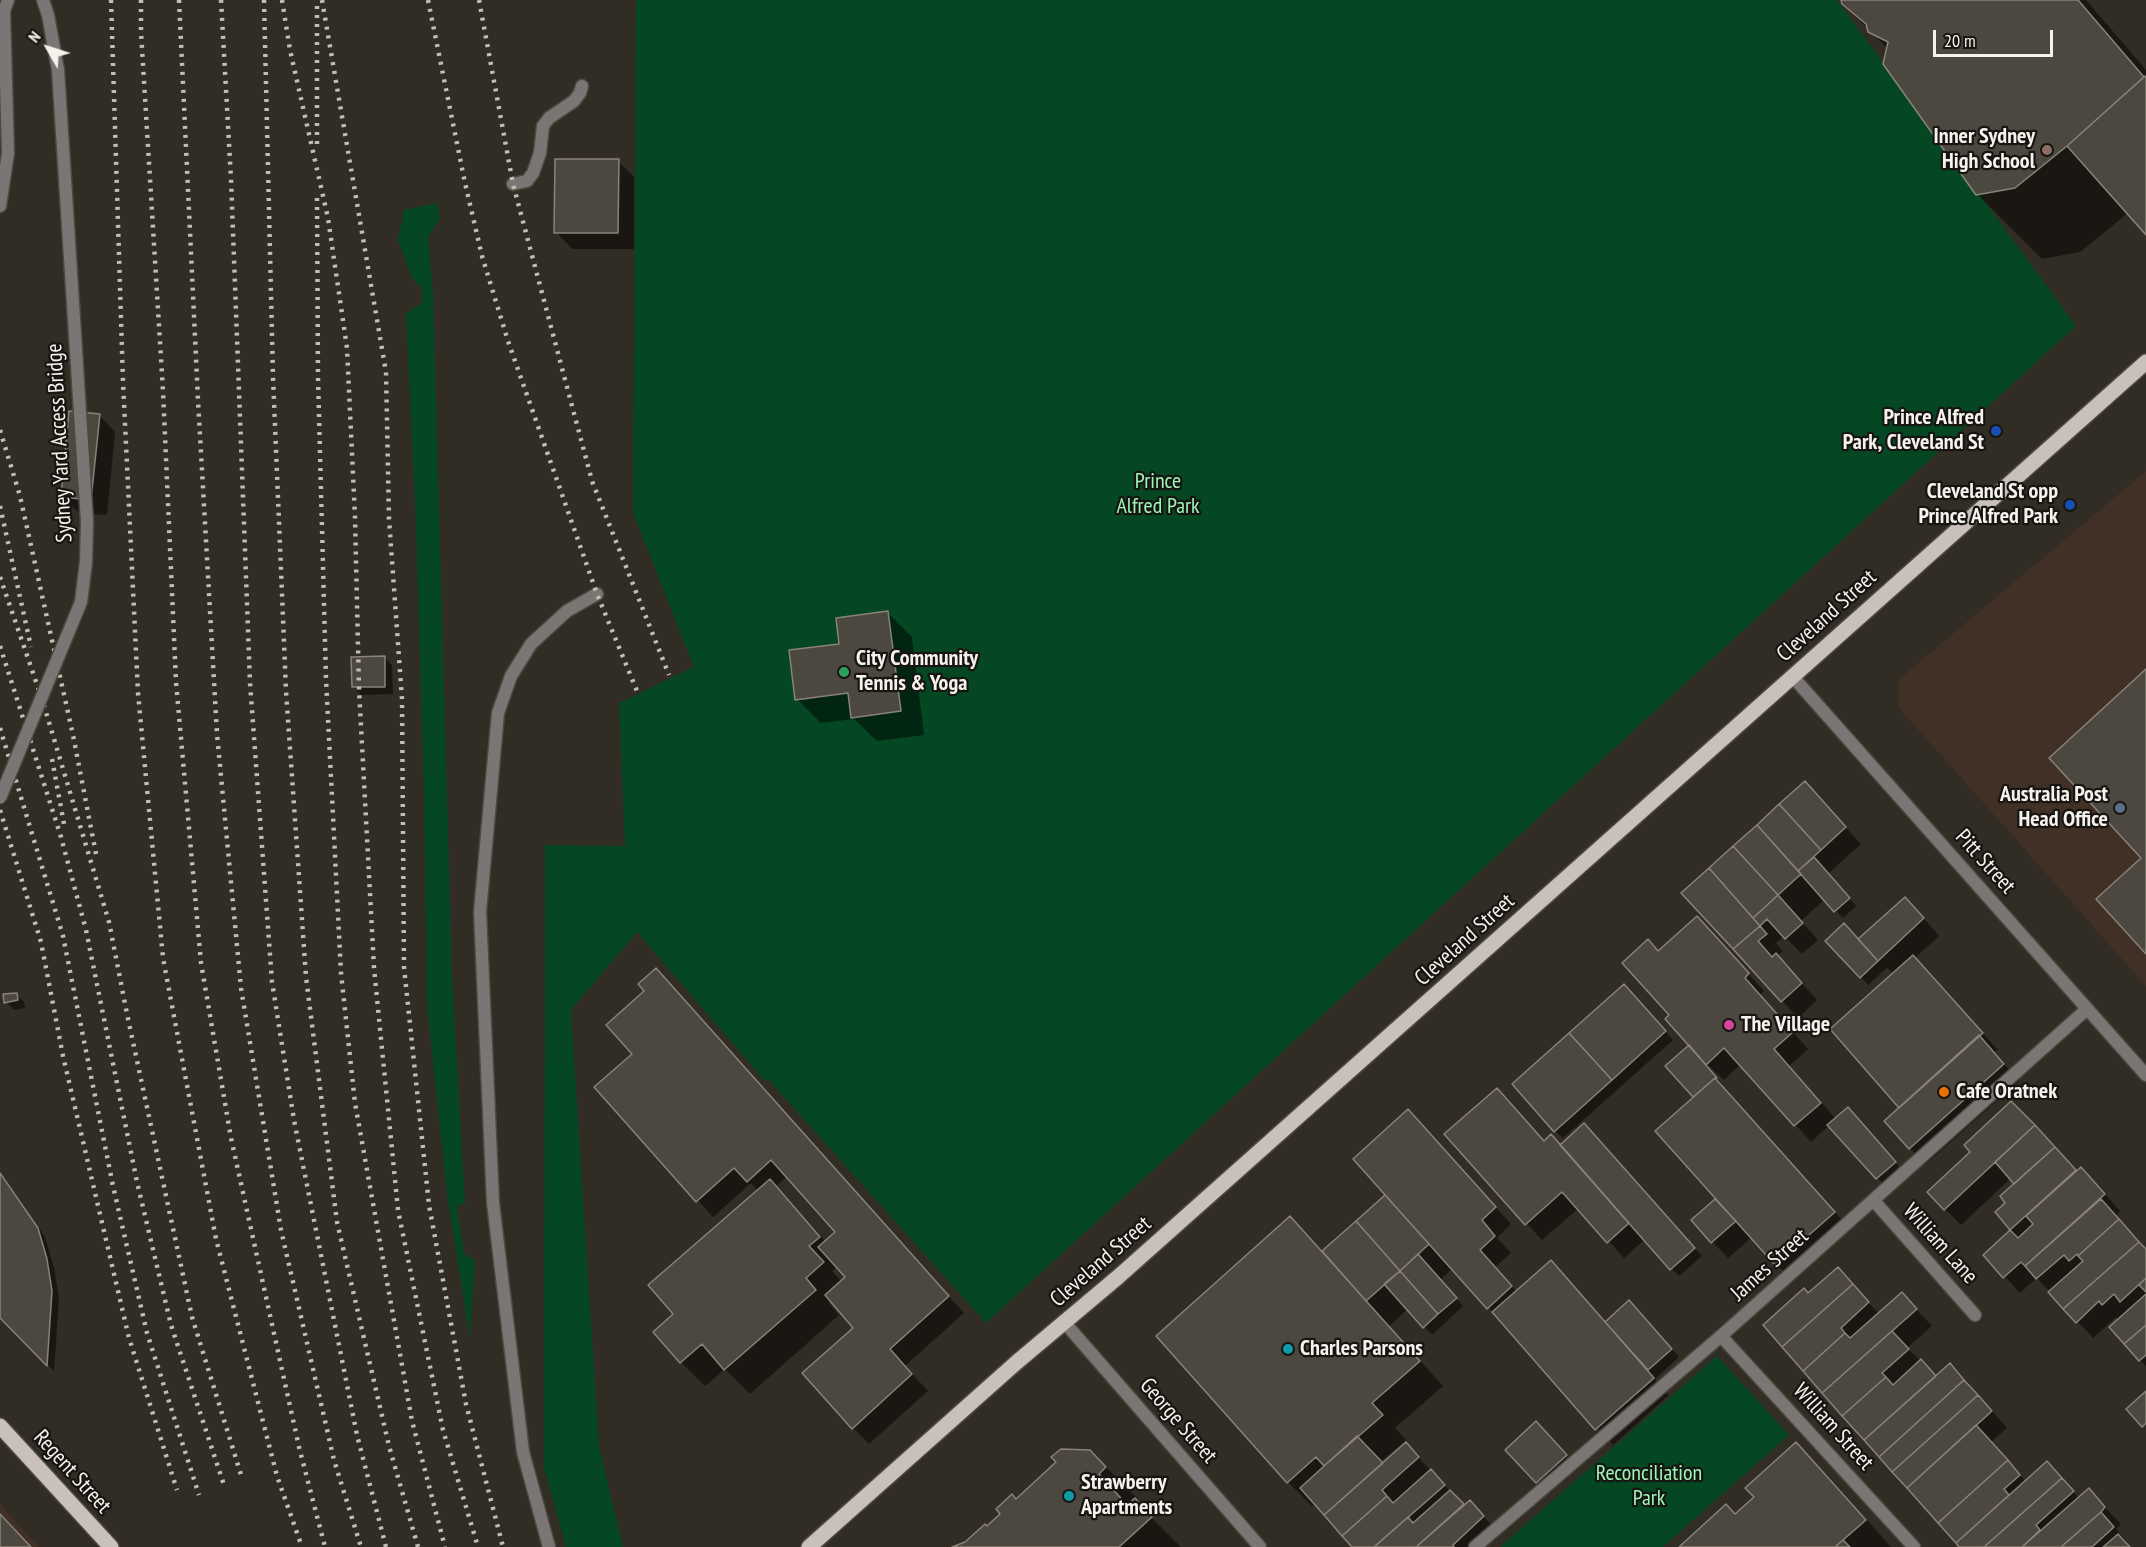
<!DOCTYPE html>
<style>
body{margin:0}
#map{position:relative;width:2146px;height:1547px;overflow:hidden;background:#312c24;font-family:"PT Sans Narrow",sans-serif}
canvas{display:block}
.north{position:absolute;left:18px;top:18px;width:60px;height:60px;-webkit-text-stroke:4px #171511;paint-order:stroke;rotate:309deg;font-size:16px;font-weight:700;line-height:24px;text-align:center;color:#f6f2ed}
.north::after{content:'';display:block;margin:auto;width:21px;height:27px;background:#f6f2ed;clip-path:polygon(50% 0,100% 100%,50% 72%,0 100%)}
.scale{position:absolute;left:1933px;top:30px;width:120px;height:27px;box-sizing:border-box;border:3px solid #f6f2ed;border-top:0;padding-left:8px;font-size:18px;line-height:21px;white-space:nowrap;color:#f6f2ed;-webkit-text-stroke:4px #171511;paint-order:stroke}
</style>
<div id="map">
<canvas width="2146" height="1547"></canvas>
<div class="north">N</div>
<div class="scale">20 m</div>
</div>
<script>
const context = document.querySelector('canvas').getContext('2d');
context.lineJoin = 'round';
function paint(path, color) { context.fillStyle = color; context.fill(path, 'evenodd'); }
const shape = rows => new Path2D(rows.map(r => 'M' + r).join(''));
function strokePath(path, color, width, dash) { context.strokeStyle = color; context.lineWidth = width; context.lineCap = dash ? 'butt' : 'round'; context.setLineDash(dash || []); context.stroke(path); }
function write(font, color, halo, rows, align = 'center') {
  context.font = font + ' "PT Sans Narrow",sans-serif'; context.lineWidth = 4.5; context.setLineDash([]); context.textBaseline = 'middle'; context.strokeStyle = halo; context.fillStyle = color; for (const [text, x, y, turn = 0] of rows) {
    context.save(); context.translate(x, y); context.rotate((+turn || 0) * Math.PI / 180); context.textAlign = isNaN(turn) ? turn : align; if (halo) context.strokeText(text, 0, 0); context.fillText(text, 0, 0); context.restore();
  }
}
const commercial = shape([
 [2146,471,2146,986,1899,708,1898,680],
 [0,1504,39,1547,0,1547]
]);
const green = shape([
 [636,0,1837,0,2076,326,986,1323,768,1079,765,1081,637,932,571,1010,599,1446,623,1547,566,1547,544,1468,545,845,625,846,619,703,694,667,633,513],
 [437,203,440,219,428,237,433,292,452,975,465,1204,457,1205,464,1254,475,1260,470,1339,447,1194,427,1006,424,796,416,525,406,313,422,303,422,289,412,278,398,240,404,210],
 [1717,1356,1789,1435,1663,1547,1500,1547]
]);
const shadow = shape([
 [1843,0,2086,0,2146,70,2146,232,2128,213,2080,252,2042,259,1977,194,1888,49,1843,4],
 [618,161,634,177,634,249,572,249,556,232],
 [99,415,115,432,107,515,79,513,62,497],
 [888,613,912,637,924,735,877,741,854,719,821,723,797,699,841,645],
 [384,657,392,665,393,694,361,695,354,687],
 [1805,783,1861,844,1828,874,1856,906,1843,918,1825,899,1801,921,1818,940,1802,954,1784,936,1776,943,1783,951,1777,956,1817,1000,1798,1018,1683,893],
 [1921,915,1939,936,1915,958,1998,1050,1994,1052,2019,1081,1926,1164,1910,1148,1901,1108,1894,974,1887,968,1868,985,1861,977,1859,941],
 [1697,918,1764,991,1760,995,1808,1049,1789,1066,1836,1119,1855,1117,1903,1171,1885,1186,1830,1125,1811,1142,1741,1064,1724,1080,1710,1067,1708,1068,1723,1085,1721,1086,1850,1229,1792,1280,1752,1237,1728,1258,1693,1221,1717,1199,1695,1097,1667,1066,1691,1045,1671,1015,1659,953],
 [656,970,964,1313,905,1366,928,1391,869,1444,853,1428,855,1328,832,1301,829,1303,839,1315,750,1394,725,1369,705,1386,681,1362,675,1315,758,1191,751,1183,713,1217,596,1088,634,1054,646,991],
 [787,1176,837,1232,826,1242,775,1187],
 [838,1266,848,1277,842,1282,832,1271],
 [16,994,24,1002,25,1008,14,1010,6,1002],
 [1632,994,1673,1040,1563,1138,1555,1131],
 [1497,1090,1545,1142,1561,1146,1592,1133,1702,1256,1679,1276,1645,1239,1624,1258,1579,1208,1542,1240,1446,1135],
 [2027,1119,2077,1172,2081,1169,2097,1185,2120,1211,2116,1216,2146,1250,2146,1366,2140,1360,2116,1317,2093,1338,2037,1278,2020,1293,1985,1255,2012,1230,1997,1212,2007,1203,2016,1184,2011,1178,1961,1225,1945,1209],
 [1424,1128,1511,1224,1497,1238,1511,1253,1495,1267,1517,1292,1567,1278,1606,1323,1637,1310,1679,1357,1655,1379,1669,1395,1613,1445,1453,1268,1440,1280,1463,1306,1432,1335,1408,1309,1389,1326,1443,1386,1395,1428,1406,1440,1380,1462,1383,1465,1406,1444,1464,1506,1470,1502,1499,1533,1484,1547,1354,1547,1315,1503,1312,1506,1288,1482,1290,1218,1323,1252,1393,1202],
 [0,1172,45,1237,54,1268,59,1299,54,1371,0,1316],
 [1838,1269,1879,1314,1902,1294,1932,1326,1907,1348,1937,1377,1950,1365,1966,1381,2007,1428,1991,1442,2026,1482,2063,1480,2079,1498,2088,1490,2121,1524,2116,1529,2129,1544,2128,1545,2129,1547,1961,1547,1765,1325,1809,1295],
 [1544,1431,1573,1464,1544,1489,1537,1482],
 [1796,1444,1828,1476,1891,1547,1681,1547,1735,1516,1756,1497],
 [1090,1451,1134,1495,1149,1512,1147,1513,1181,1547,955,1547,966,1543,987,1528,1016,1501]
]);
const building = shape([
 [1841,0,2078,0,2144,77,2067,146,2015,188,1976,195,1883,64,1888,42,1868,32,1866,24,1842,4,1841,0],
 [2145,76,2146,78,2146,235,2067,146,2145,76],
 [555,159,619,159,618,233,554,233,555,159],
 [69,411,100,414,91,500,61,497,69,411],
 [888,611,901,711,851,718,848,693,795,700,789,650,839,644,836,618,888,611],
 [385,656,385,687,352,687,351,657,385,656],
 [2146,669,2146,954,2096,899,2141,858,2049,758,2146,669],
 [1805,781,1846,827,1821,850,1779,804,1805,781],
 [1779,804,1821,850,1798,871,1757,825,1779,804],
 [1757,825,1801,874,1778,895,1733,846,1757,825],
 [1733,846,1778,895,1753,918,1709,868,1733,846],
 [1814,857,1850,898,1834,912,1798,871,1814,857],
 [1709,868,1760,926,1733,949,1681,893,1709,868],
 [1778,895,1803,923,1785,939,1767,919,1760,926,1753,918,1778,895],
 [1905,897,1924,918,1878,961,1858,939,1905,897],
 [1697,916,1749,973,1745,978,1793,1032,1774,1049,1821,1103,1794,1126,1724,1048,1706,1065,1665,1019,1669,1015,1622,963,1648,939,1658,951,1697,916],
 [1844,923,1878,961,1860,978,1825,941,1844,923],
 [1760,926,1767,934,1758,941,1772,957,1776,953,1802,983,1781,1002,1733,949,1760,926],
 [1913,955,1983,1033,1899,1108,1830,1029,1913,955],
 [656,968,949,1296,890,1349,912,1374,852,1429,802,1373,853,1328,825,1295,845,1277,818,1247,835,1232,771,1160,747,1182,734,1168,696,1202,594,1087,632,1054,606,1025,644,991,638,984,656,968],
 [1624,984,1666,1031,1612,1080,1569,1033,1624,984],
 [17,993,18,1000,4,1003,3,994,17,993],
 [1569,1033,1612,1080,1554,1132,1512,1084,1569,1033],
 [1979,1035,2004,1064,1909,1149,1884,1121,1979,1035],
 [1689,1045,1717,1078,1715,1078,1693,1097,1665,1066,1689,1045],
 [1715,1078,1835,1212,1775,1265,1655,1131,1715,1078],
 [1497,1088,1544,1141,1551,1134,1629,1223,1607,1243,1562,1192,1525,1225,1444,1134,1497,1088],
 [2011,1101,2035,1125,1944,1210,1927,1192,1970,1152,1964,1145,2011,1101],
 [1848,1107,1896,1162,1876,1179,1827,1125,1848,1107],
 [1408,1109,1496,1207,1482,1220,1495,1236,1480,1250,1512,1286,1487,1309,1353,1159,1408,1109],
 [1584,1123,1695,1248,1670,1270,1560,1145,1584,1123],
 [2035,1125,2055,1147,2014,1184,1995,1162,2035,1125],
 [2055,1147,2076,1170,2010,1230,1995,1212,2005,1203,2000,1196,2055,1147],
 [2081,1167,2105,1194,2025,1266,2021,1262,2003,1278,1983,1255,2010,1230,2018,1238,2033,1224,2026,1216,2081,1167],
 [0,1173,38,1228,47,1259,52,1291,47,1366,0,1318,0,1173],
 [770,1179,820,1237,809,1246,824,1262,806,1278,816,1290,724,1370,702,1344,680,1363,653,1332,673,1314,648,1285,770,1179],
 [1385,1195,1429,1244,1400,1271,1356,1221,1385,1195],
 [1715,1199,1736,1221,1711,1243,1691,1220,1715,1199],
 [2101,1199,2119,1219,2078,1256,2077,1254,2069,1261,2064,1255,2036,1279,2025,1266,2101,1199],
 [1290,1216,1420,1361,1372,1403,1383,1415,1324,1466,1316,1457,1287,1483,1156,1336,1290,1216],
 [2119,1219,2139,1242,2063,1309,2048,1292,2083,1261,2078,1256,2119,1219],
 [1356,1221,1400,1271,1366,1301,1322,1251,1356,1221],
 [2139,1242,2146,1249,2146,1278,2120,1302,2114,1294,2102,1305,2099,1301,2076,1323,2063,1309,2139,1242],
 [1418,1254,1457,1298,1438,1314,1400,1271,1418,1254],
 [1551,1260,1654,1378,1595,1430,1492,1312,1551,1260],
 [1838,1267,1853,1284,1782,1347,1763,1325,1804,1288,1808,1293,1838,1267],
 [1400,1271,1438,1314,1423,1328,1384,1284,1400,1271],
 [2146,1278,2146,1292,2139,1285,2146,1278],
 [1853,1284,1869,1302,1841,1328,1845,1333,1803,1371,1782,1347,1853,1284],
 [1902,1292,1917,1309,1822,1393,1803,1371,1845,1333,1850,1338,1902,1292],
 [2146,1294,2146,1325,2124,1344,2109,1327,2146,1294],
 [1629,1300,1672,1349,1648,1370,1605,1322,1629,1300],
 [2146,1325,2146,1355,2139,1361,2124,1344,2146,1325],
 [1892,1331,1909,1349,1882,1373,1886,1377,1842,1416,1822,1393,1892,1331],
 [1921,1359,1936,1376,1864,1440,1842,1416,1886,1377,1893,1385,1921,1359],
 [1950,1363,1964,1380,1879,1457,1864,1440,1950,1363],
 [1964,1380,1978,1395,1892,1472,1879,1457,1964,1380],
 [2146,1391,2146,1423,2142,1427,2126,1409,2146,1391],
 [1978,1395,1992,1411,1907,1488,1892,1472,1978,1395],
 [1536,1421,1567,1455,1536,1483,1505,1450,1536,1421],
 [1976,1425,2008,1460,1938,1523,1907,1488,1976,1425],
 [1357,1436,1383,1463,1324,1515,1300,1488,1357,1436],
 [1406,1442,1419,1457,1382,1490,1387,1496,1342,1536,1324,1515,1406,1442],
 [1796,1442,1866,1520,1835,1547,1679,1547,1726,1504,1735,1514,1754,1497,1745,1488,1796,1442],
 [1061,1449,1090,1450,1106,1467,1099,1474,1127,1505,1135,1498,1152,1517,1119,1547,952,1547,965,1542,985,1524,987,1526,1000,1514,996,1509,1012,1494,1016,1499,1056,1462,1051,1457,1061,1449],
 [2008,1460,2020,1475,2004,1489,2009,1495,1956,1543,1938,1523,2008,1460],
 [2047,1461,2062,1478,1984,1547,1959,1547,1956,1543,2047,1461],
 [1431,1469,1445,1485,1374,1547,1352,1547,1342,1536,1387,1496,1393,1503,1431,1469],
 [2062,1478,2074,1491,2036,1525,2040,1530,2022,1547,1984,1547,2062,1478],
 [2089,1488,2105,1507,2101,1512,2061,1547,2022,1547,2089,1488],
 [1450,1490,1464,1504,1416,1547,1374,1547,1408,1517,1413,1523,1450,1490],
 [1470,1500,1484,1516,1453,1545,1454,1547,1416,1547,1470,1500],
 [2101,1512,2114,1527,2092,1547,2061,1547,2101,1512],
 [0,1514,31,1547,0,1547,0,1514],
 [2118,1534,2130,1547,2103,1547,2118,1534],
 [1843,1540,1850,1547,1835,1547,1843,1540]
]);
const lane = shape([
 [43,0,48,15,58,70],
 [513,184,527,181,533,173,540,153,543,126,549,118,574,101,580,93,582,86],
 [0,206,8,153,4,11,8,0],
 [1874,1201,1975,1315],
 [549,1547,523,1452,493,1203,480,912,498,713,511,676,531,644,567,611,597,594],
 [1475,1547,1721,1336,2087,1009]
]);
const street = shape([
 [1793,677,2146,1075],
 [1065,1323,1260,1547],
 [1721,1336,1914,1547]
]);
const primary = shape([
 [0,1426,111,1547],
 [809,1547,1017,1362,1118,1277,2146,362]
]);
const rail = shape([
 [111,0,123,382,138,693,163,958,216,1239,277,1476,302,1547],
 [141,0,141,32,163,391,176,682,201,963,231,1138,299,1447,325,1547],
 [179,0,198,400,217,734,241,988,281,1230,334,1460,361,1547],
 [221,0,231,179,250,683,272,982,294,1120,357,1435,386,1547],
 [264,0,273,377,286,691,306,977,337,1222,389,1446,418,1547],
 [282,0,290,50,328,218,347,348,355,517,359,689,374,968,398,1210,443,1430,478,1547],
 [322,0,386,372,389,519,402,699,404,967,429,1205,466,1404,503,1547],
 [428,0,465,183,482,256,508,341,597,594,637,691],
 [479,0,513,184,592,481,669,675],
 [317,6,317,147],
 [317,198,318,377,326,679,341,973,355,1103,412,1421,445,1547],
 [0,430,20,496,73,735,96,854],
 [0,506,31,647],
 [0,577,42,699,109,922,127,1014,192,1317,242,1478],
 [0,646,61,837,86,930,137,1182,171,1325,224,1485],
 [0,728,63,936,113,1186,147,1333,199,1495],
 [52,759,64,824],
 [0,810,41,942,63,1056,129,1338,177,1490]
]);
const laneBridge = shape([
 [0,798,81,602,86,562,87,522,58,70]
]);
const markers = [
 [2047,150,6,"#8d6e63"],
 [1996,431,6,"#1a4fb4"],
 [2070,505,6,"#1a4fb4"],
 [844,672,6,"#2e9e5b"],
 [2120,808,6,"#5c6f8a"],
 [1729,1025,6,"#d1479c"],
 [1944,1092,6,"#e8710a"],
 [1288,1349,6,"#0f9aa8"],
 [1069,1496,6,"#0f9aa8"]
];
const poiNames = [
 ["Inner Sydney",2035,137,"right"],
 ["High School",2035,162,"right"],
 ["Prince Alfred",1984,418,"right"],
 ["Park, Cleveland St",1984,443,"right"],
 ["Cleveland St opp",2058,492,"right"],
 ["Prince Alfred Park",2058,517,"right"],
 ["City Community",856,659],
 ["Tennis & Yoga",856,684],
 ["Australia Post",2108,795,"right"],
 ["Head Office",2108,820,"right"],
 ["The Village",1741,1025],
 ["Cafe Oratnek",1956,1092],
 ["Charles Parsons",1300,1349],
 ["Strawberry",1081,1483],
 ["Apartments",1081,1508]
];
const streetNames = [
 ["Sydney Yard Access Bridge",60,443,-93],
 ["Cleveland Street",1827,616,-42],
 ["Pitt Street",1985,862,48],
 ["Cleveland Street",1465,940,-42],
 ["William Lane",1940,1244,48],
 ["Cleveland Street",1101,1262,-41],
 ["James Street",1770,1265,-42],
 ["George Street",1178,1421,49],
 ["William Street",1833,1427,48],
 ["Regent Street",72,1472,48]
];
const parkNames = [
 ["Prince",1158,482],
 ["Alfred Park",1158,507],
 ["Reconciliation",1649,1474],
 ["Park",1649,1499]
];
paint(commercial, '#413026');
paint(green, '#054722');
paint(shadow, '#0007');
paint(building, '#4c473f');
strokePath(building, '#89837a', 1.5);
strokePath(lane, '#4d4840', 15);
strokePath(street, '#4d4840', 15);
strokePath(primary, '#4d4840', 18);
strokePath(lane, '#7b7674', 12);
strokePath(street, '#7b7674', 12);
strokePath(primary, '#c9c0bb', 15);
strokePath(rail, '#c2bdb7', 4.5, [3, 6]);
strokePath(laneBridge, '#4d4840', 15, []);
strokePath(laneBridge, '#7b7674', 12);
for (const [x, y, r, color] of markers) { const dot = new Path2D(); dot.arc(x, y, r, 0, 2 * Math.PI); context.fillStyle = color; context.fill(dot); strokePath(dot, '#171511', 2); }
write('bold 22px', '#f6f2ed', '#171511', poiNames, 'left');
write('22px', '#f6f2ed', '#171511', streetNames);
write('22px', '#9df6b6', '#171511', parkNames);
</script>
